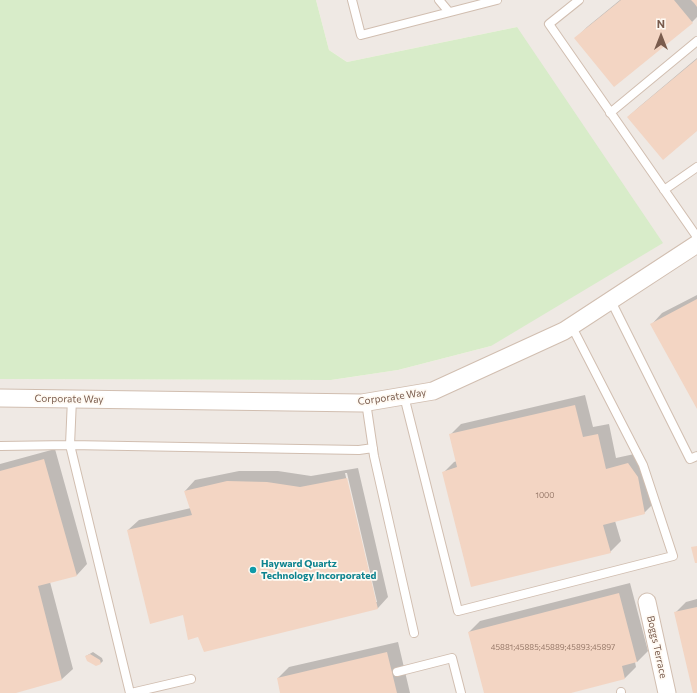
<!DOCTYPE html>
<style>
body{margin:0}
#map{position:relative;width:697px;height:693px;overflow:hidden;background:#fdf6ec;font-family:Commissioner,sans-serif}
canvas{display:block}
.north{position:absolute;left:641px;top:16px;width:40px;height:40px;-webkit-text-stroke:3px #fffaf3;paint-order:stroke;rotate:0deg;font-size:11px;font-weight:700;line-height:16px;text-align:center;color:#7a5c4d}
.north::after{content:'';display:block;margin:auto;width:14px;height:18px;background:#7a5c4d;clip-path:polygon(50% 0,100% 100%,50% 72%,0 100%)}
</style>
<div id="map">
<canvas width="697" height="693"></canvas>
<div class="north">N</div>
</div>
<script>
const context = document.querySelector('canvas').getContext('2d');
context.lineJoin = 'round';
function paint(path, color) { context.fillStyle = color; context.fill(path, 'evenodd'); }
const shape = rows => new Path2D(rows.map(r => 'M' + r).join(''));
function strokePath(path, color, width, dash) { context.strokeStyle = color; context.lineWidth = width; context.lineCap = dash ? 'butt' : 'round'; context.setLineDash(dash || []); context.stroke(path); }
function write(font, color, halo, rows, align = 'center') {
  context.font = font + ' Commissioner,sans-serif'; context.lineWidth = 3.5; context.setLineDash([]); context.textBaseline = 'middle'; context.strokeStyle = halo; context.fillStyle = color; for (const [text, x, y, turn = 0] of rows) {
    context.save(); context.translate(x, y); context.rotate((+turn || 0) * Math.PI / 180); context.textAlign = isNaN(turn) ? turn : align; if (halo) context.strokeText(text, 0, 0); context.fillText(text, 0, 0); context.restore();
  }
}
const industrial = shape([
 [316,0,697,0,697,693,0,693,0,379,331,380,398,370,491,346,517,27,347,62,329,50]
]);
const green = shape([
 [0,0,316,0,329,50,347,62,517,27,663,243,491,346,398,370,331,380,0,379]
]);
const shadow = shape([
 [620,0,697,0,697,17,692,22,576,38,587,27],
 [697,58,697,130,628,117,639,107],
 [697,295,697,407,652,324,662,313],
 [585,395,593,427,609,424,616,458,639,453,648,466,655,502,644,513,615,521,621,541,610,552,443,473,454,462,457,461,450,435,461,424],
 [55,449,87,564,77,575,50,582,73,669,62,679,12,693,0,693,0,464],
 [358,468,388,597,378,608,199,636,128,530,139,520,191,508,185,491,195,480,239,471,278,471,311,476],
 [345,473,347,473,377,602,375,602],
 [630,583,648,651,637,662,635,662,636,667,625,678,567,693,485,693,469,632,480,621],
 [697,599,697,693,694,693,675,613,686,602],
 [398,642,410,693,281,693,278,678,289,667],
 [93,652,102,658,103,661,101,663,96,665,86,656]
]);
const building = shape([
 [621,0,674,0,693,23,614,87,574,38],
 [691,0,697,0,697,7,694,3],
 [697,59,697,131,663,160,627,117],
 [697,299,697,409,650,324],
 [575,405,583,437,598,434,606,469,628,463,638,477,645,514,603,525,611,553,471,587,442,472,457,467,449,434],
 [44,459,77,576,38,586,62,680,16,693,0,693,0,471],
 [347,478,378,609,204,652,198,637,188,640,183,615,150,624,127,530,192,515,184,491,227,481,267,482,300,487],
 [697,546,697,563,695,563,691,547],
 [619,593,637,662,622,666,625,679,571,693,484,693,468,632],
 [697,607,697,693,693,693,674,612],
 [387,652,397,693,280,693,277,678],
 [90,654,100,660,101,664,96,666,87,661,85,656]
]);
const service = shape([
 [352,0,361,35,497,0],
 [439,0,449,12],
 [579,0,549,24,697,237],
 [610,113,697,41],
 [664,190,697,167],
 [611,301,690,459,697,456],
 [404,396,458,611,673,556,643,465,572,327],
 [72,399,70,445,130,693],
 [366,402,374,456,414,633],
 [0,446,70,445,359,450,373,448],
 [397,672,452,658,461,693],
 [621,692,621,693],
 [131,693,191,679]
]);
const minor = shape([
 [0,398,362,403,433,391,564,331,697,244],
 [647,602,667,693]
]);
const markers = [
 [253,570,4,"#0f9aa8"]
];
const numberNames = [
 ["1000",545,495],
 ["45881;45885;45889;45893;45897",553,647]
];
const streetNames = [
 ["Corporate Way",392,397,-8],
 ["Corporate Way",69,399,1],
 ["Boggs Terrace",657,647,78]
];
const cultureNames = [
 ["Hayward Quartz",261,564],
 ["Technology Incorporated",261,576]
];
paint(industrial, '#efe9e4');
paint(green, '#d8ecc9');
paint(shadow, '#0003');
paint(building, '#f3d5c3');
strokePath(service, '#d1beb0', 10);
strokePath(minor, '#d1beb0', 19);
strokePath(service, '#fff', 8);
strokePath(minor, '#fff', 17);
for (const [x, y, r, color] of markers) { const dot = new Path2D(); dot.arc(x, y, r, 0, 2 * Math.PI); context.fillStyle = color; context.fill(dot); strokePath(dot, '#fffaf3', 1.5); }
write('8px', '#987a6a', null, numberNames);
write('10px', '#7a5c4d', '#fffaf3', streetNames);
write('bold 10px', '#0d838f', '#fffaf3', cultureNames, 'left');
</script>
